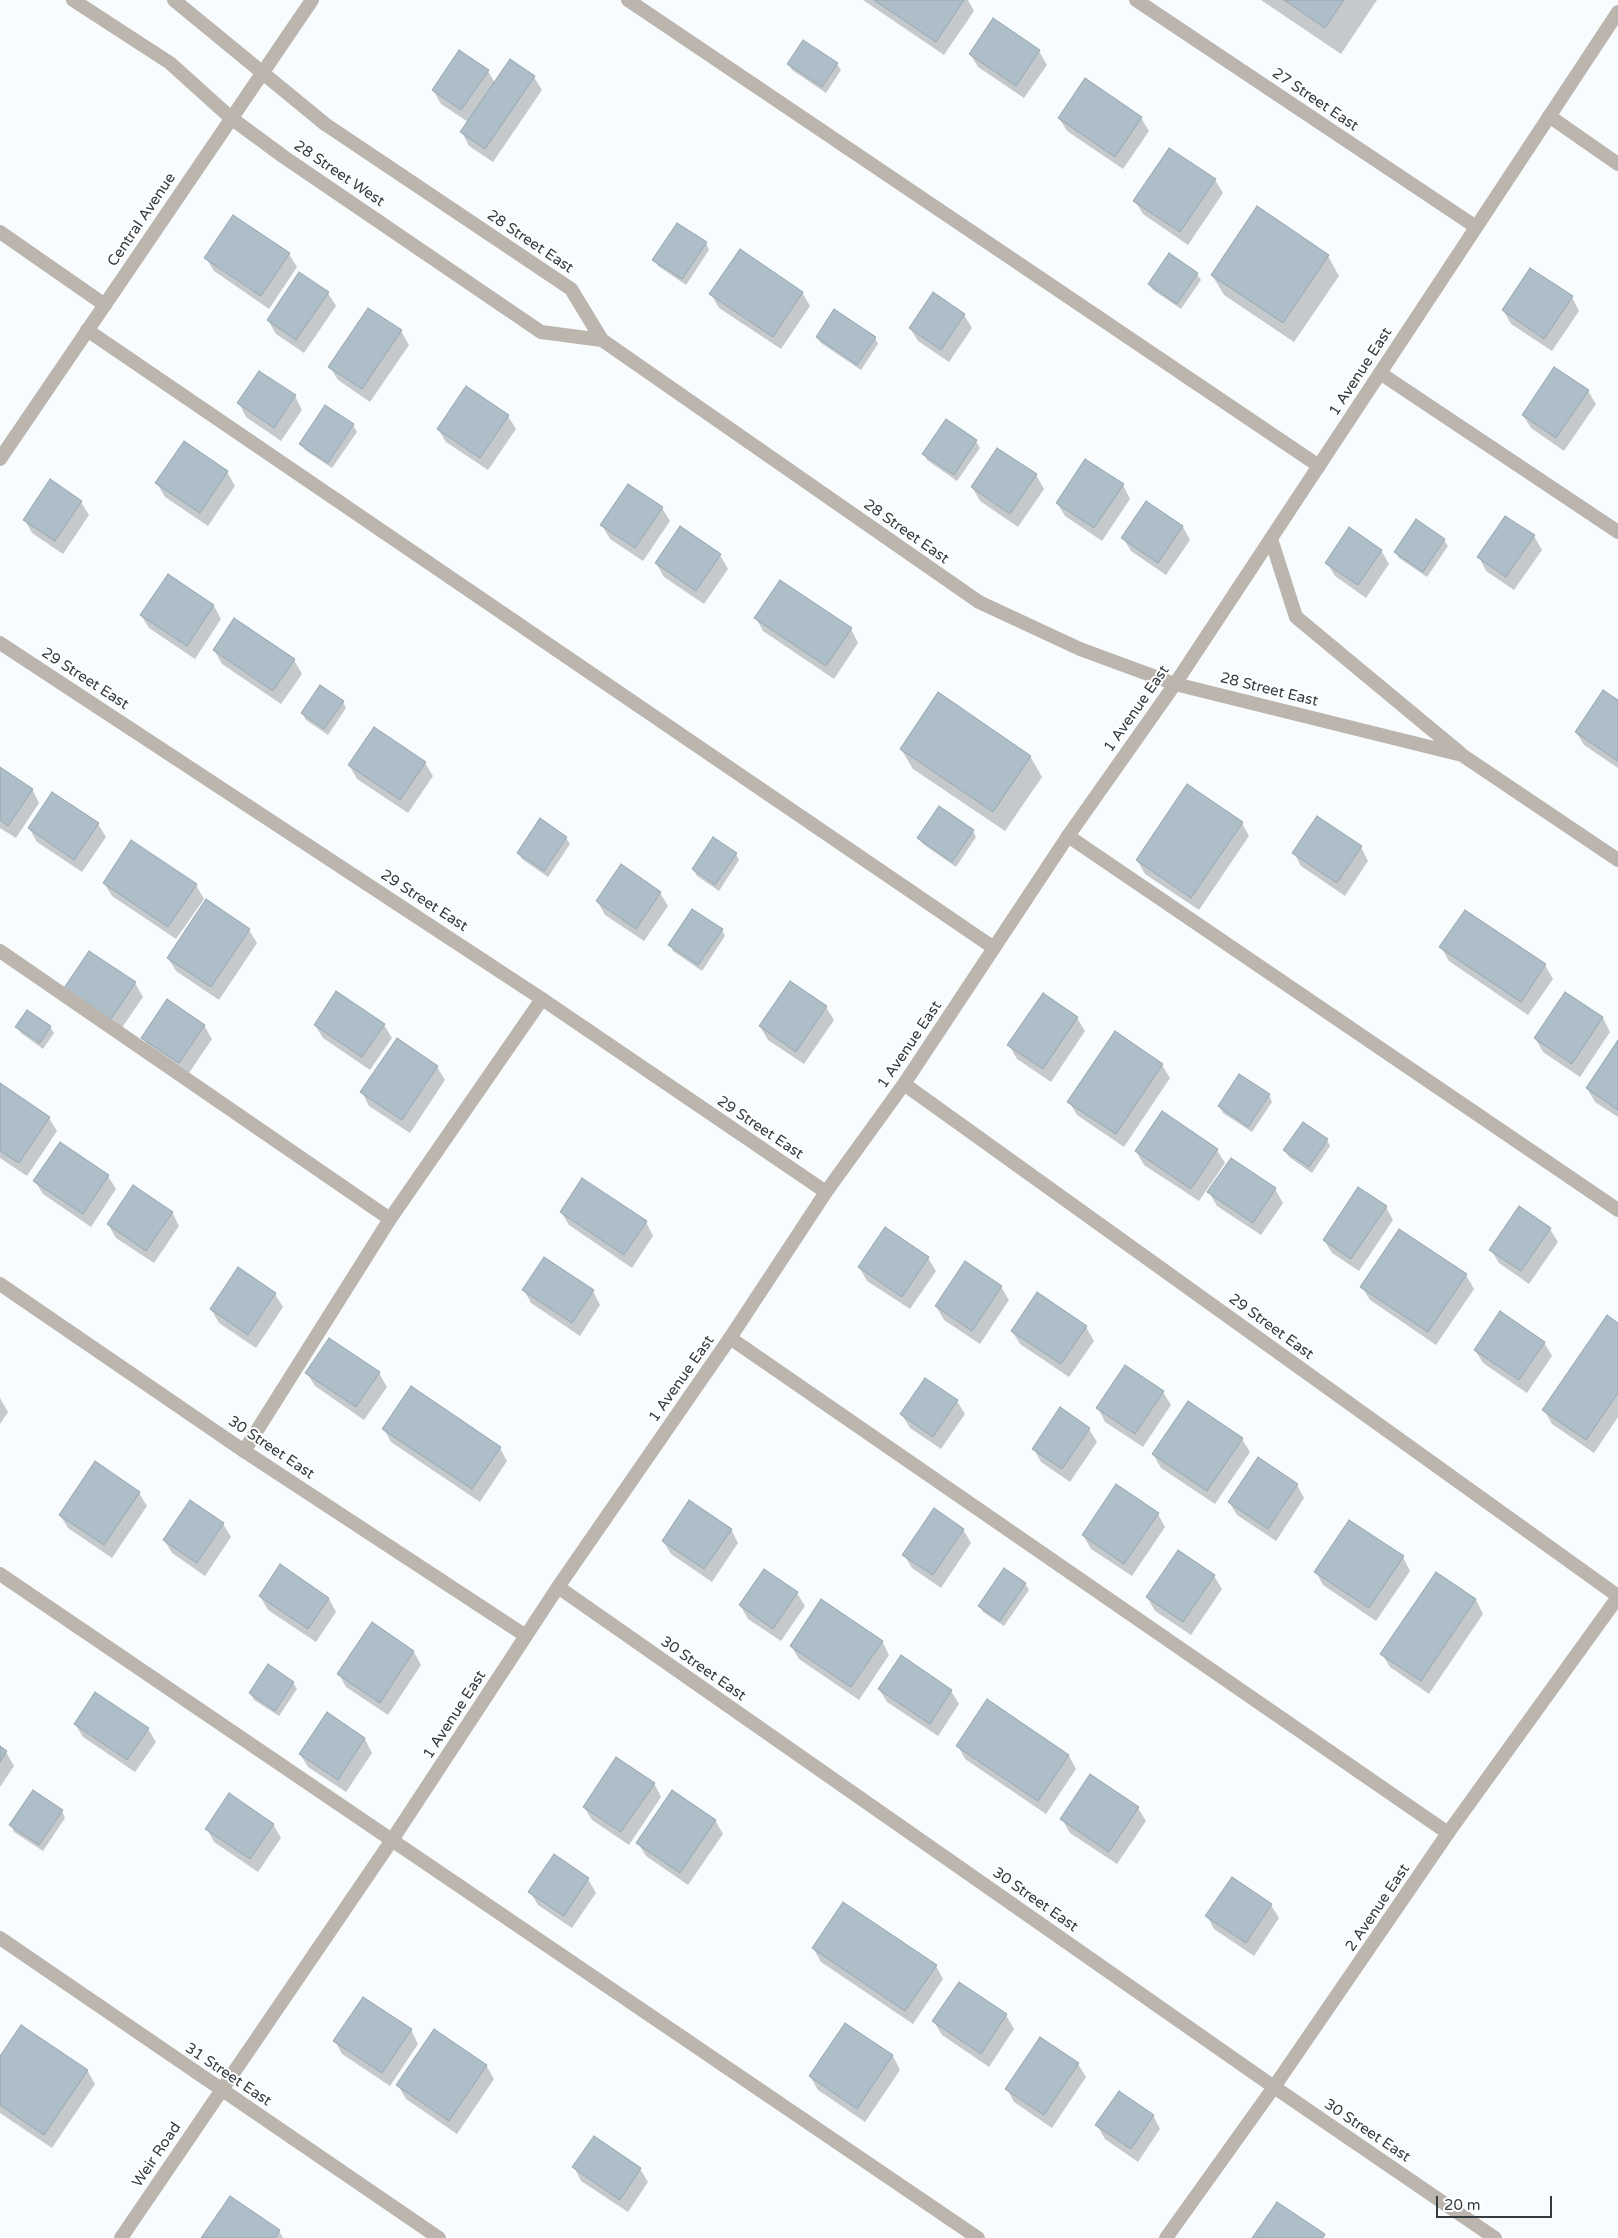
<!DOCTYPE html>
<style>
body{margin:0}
#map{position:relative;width:1618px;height:2238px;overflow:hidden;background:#f8fcfe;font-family:"Varela Round",sans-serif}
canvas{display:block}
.scale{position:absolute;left:1436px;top:2196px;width:116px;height:22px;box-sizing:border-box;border:2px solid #343b3f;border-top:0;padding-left:6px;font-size:15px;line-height:18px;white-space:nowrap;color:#343b3f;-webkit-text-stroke:4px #fff;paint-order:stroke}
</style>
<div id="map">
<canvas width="1618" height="2238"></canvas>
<div class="scale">20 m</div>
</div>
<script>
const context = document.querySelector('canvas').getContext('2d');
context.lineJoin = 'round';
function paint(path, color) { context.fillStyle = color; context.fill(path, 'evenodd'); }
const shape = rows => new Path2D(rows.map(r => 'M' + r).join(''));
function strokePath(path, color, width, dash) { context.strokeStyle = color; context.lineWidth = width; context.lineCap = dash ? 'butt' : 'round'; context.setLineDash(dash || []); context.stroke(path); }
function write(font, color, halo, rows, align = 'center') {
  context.font = font + ' "Varela Round",sans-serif'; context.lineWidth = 4; context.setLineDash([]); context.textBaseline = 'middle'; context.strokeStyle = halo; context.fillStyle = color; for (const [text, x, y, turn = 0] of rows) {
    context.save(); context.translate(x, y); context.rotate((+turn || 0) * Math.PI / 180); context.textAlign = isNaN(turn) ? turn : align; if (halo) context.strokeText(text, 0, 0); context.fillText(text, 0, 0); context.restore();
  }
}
const shadow = shape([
 [863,0,968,0,974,11,944,55],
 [1261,0,1377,0,1341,54],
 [993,20,1039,51,1047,65,1024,98,978,67,970,54],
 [788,64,837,64,841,70,826,93,792,70],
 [488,71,495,83,534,77,542,90,493,162,469,146,462,132,468,122,441,104,433,90],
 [1059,118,1141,118,1149,131,1123,169,1067,131],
 [1215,180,1223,193,1188,245,1143,214,1135,201],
 [706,243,709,250,686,285,658,266,654,260],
 [289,254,297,267,269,309,214,271,206,258],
 [1328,256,1339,276,1294,342,1224,295,1212,275],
 [1197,274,1201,280,1181,309,1153,290,1149,284],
 [802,292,810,306,781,349,719,308,711,294],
 [328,293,336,306,304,353,276,334,268,320],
 [1572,297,1579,311,1552,351,1511,324,1503,310],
 [369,309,401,331,409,345,370,402,338,380,330,367],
 [964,315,972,328,949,362,918,341,910,328],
 [817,337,875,338,878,344,861,370,821,343],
 [1588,391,1596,404,1564,451,1531,428,1523,415],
 [295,396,302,410,281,441,246,417,239,403],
 [508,416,516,429,488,470,446,442,438,429],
 [353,425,357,432,332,468,305,450,301,444],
 [976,441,980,448,957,481,927,460,924,454],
 [227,472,235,486,208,526,165,497,157,483],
 [1036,475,1044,489,1018,527,980,501,972,487],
 [1123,485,1130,499,1102,541,1065,516,1057,503],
 [81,502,89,515,63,554,32,533,25,520],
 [662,508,670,521,643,561,610,539,602,525],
 [1416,521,1444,540,1448,546,1427,577,1399,558,1395,552],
 [1183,527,1190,540,1166,575,1131,551,1123,538],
 [680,528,720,555,728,569,704,604,664,577,656,563],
 [1534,536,1542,550,1514,590,1486,571,1479,557],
 [1381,550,1389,564,1366,598,1335,576,1327,563],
 [168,575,214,606,221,619,195,659,149,628,141,615],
 [756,618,851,629,858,643,834,679,763,631],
 [214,650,294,660,302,674,281,704,222,664],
 [343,702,346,708,328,735,306,720,302,713],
 [1618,702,1618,768,1584,745,1576,732],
 [901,749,1030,756,1042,777,1005,831,913,769],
 [425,763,433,776,408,813,357,779,349,765],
 [0,768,32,789,39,803,16,838,0,828],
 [1242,823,1249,836,1199,910,1145,874,1137,860],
 [98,824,106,837,82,872,37,842,29,828],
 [973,831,976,837,956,867,923,844,919,838],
 [566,838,570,844,548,877,522,859,518,853],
 [1361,847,1368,861,1345,896,1301,866,1294,853],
 [736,854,739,860,719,891,697,876,693,869],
 [104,883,196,885,204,899,176,939,112,896],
 [660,893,668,906,644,941,605,915,597,901],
 [249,930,257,943,219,1000,176,971,168,958],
 [722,930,725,936,702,971,673,951,670,945],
 [1441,947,1545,965,1553,979,1528,1015,1449,961],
 [135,983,143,997,119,1032,73,1001],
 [1566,993,1603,1018,1610,1032,1580,1077,1543,1052,1535,1038],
 [826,1007,834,1020,804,1064,768,1040,760,1026],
 [1077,1018,1085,1031,1051,1082,1017,1059,1009,1045],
 [204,1025,212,1039,187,1076,151,1051,143,1038],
 [315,1025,384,1025,392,1038,370,1070,323,1038],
 [17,1027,50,1027,54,1033,43,1049,21,1033],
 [1618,1043,1618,1117,1595,1102,1587,1088],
 [1162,1065,1170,1078,1124,1147,1077,1115,1069,1102],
 [437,1067,445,1080,410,1133,369,1106,362,1092],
 [0,1084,49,1118,57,1131,27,1176,0,1158],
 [1269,1095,1272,1102,1252,1132,1223,1113,1219,1106],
 [1327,1140,1330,1146,1312,1173,1289,1157,1285,1151],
 [1217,1150,1225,1163,1199,1201,1144,1165,1136,1151],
 [108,1176,116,1189,91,1227,43,1194,35,1181],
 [1275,1189,1283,1203,1261,1235,1217,1206,1209,1192],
 [1386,1207,1393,1220,1359,1271,1332,1253,1324,1240],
 [172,1212,179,1226,154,1263,116,1238,108,1224],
 [561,1212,646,1222,653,1236,632,1268,569,1225],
 [1550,1229,1558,1242,1529,1284,1499,1263,1491,1250],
 [928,1258,936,1271,910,1309,867,1281,859,1267],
 [1466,1275,1474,1289,1436,1345,1370,1300,1362,1287],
 [1001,1287,1009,1300,980,1344,944,1320,936,1306],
 [524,1290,593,1291,600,1305,580,1336,531,1303],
 [275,1294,283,1307,256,1348,219,1323,211,1309],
 [1618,1325,1618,1417,1594,1453,1552,1424,1544,1410],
 [1086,1327,1094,1341,1069,1377,1020,1344,1012,1331],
 [1544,1342,1552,1356,1527,1393,1483,1363,1475,1350],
 [307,1373,379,1373,387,1387,364,1420,315,1386],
 [1163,1392,1171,1405,1143,1447,1105,1422,1098,1408],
 [0,1398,8,1412,0,1424],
 [957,1401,965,1414,941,1449,910,1428,902,1415],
 [384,1429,500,1448,507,1461,480,1502,391,1442],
 [1089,1429,1097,1442,1070,1482,1041,1462,1034,1449],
 [1242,1439,1250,1452,1215,1504,1161,1468,1153,1454],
 [1297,1485,1304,1498,1276,1541,1237,1515,1229,1502],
 [139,1493,147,1506,112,1558,68,1528,60,1515],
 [1158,1514,1165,1527,1132,1576,1091,1549,1083,1535],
 [223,1524,231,1537,205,1576,172,1553,164,1540],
 [731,1529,738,1543,712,1582,671,1554,663,1541],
 [963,1529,971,1543,941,1588,912,1568,904,1555],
 [1403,1557,1410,1571,1376,1621,1323,1585,1316,1572],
 [1436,1574,1476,1600,1483,1614,1429,1694,1390,1667,1382,1654],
 [1214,1576,1222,1589,1191,1635,1155,1611,1147,1597],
 [1025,1583,1029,1590,1004,1626,983,1612,979,1606],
 [797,1593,805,1606,781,1641,748,1619,740,1605],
 [260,1596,329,1599,336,1612,316,1642,268,1610],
 [372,1624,414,1652,421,1665,388,1715,346,1687,339,1674],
 [882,1641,889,1655,859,1700,799,1659,791,1646],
 [293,1683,297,1689,279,1716,254,1700,250,1693],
 [879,1689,951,1691,959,1704,938,1736,887,1702],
 [988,1701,1069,1756,1076,1769,1046,1814,965,1759,958,1746],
 [327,1714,365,1739,372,1753,346,1792,308,1767,300,1754],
 [75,1724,148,1729,156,1742,135,1772,83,1737],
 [0,1748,6,1752,14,1766,0,1787],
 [654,1783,661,1797,629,1845,592,1820,584,1807],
 [1138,1808,1146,1821,1117,1864,1070,1833,1062,1819],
 [62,1811,65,1818,43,1851,14,1832,11,1825],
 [715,1820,723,1834,688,1885,646,1856,638,1843],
 [273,1824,281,1838,258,1872,214,1842,207,1829],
 [588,1879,596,1893,572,1928,538,1905,530,1892],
 [1271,1905,1279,1918,1254,1956,1214,1929,1207,1916],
 [813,1948,936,1966,943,1979,913,2024,821,1962],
 [959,1984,1006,2015,1014,2029,989,2067,942,2035,934,2022],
 [845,2024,893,2056,900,2070,865,2122,818,2090,810,2076],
 [411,2030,418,2044,390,2086,342,2054,335,2041],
 [0,2059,87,2070,95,2084,52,2148,0,2113],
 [1078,2064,1086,2077,1052,2128,1014,2102,1007,2089],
 [486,2065,494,2079,457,2134,406,2099,398,2085],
 [1153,2115,1160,2129,1138,2162,1105,2139,1097,2125],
 [574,2167,640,2169,648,2182,628,2212,581,2181],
 [279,2231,283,2238,203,2238]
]);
const building = shape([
 [874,0,964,0,936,42,874,0],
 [1284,0,1344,0,1325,28,1284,0],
 [993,18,1040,50,1016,86,969,54,993,18],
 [803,40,838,63,822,87,787,64,803,40],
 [459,50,489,70,461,110,432,90,459,50],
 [510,59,535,76,485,149,460,132,510,59],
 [1085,78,1142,117,1115,157,1058,118,1085,78],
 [1169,148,1216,179,1180,232,1133,201,1169,148],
 [1257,206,1329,255,1283,323,1211,275,1257,206],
 [233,215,290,253,261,296,204,258,233,215],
 [677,223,707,242,682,279,652,260,677,223],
 [740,249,803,292,773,337,709,294,740,249],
 [1169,253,1198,273,1177,304,1148,284,1169,253],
 [1530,268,1573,296,1544,339,1502,310,1530,268],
 [299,272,329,292,296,340,267,320,299,272],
 [933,292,965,314,941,350,909,328,933,292],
 [368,308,402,330,362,389,328,367,368,308],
 [834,309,876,337,857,365,816,337,834,309],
 [1554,367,1589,390,1556,438,1522,415,1554,367],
 [259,371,296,395,274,428,237,403,259,371],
 [466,386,509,415,480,458,437,429,466,386],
 [325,405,354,424,328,463,299,444,325,405],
 [946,419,977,440,954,475,922,454,946,419],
 [184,441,228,471,200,513,155,483,184,441],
 [997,448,1037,474,1010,514,971,487,997,448],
 [1085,459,1124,484,1094,528,1056,503,1085,459],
 [50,479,82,501,55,541,23,520,50,479],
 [628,484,663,507,635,548,600,525,628,484],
 [1146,501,1183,526,1158,563,1121,538,1146,501],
 [1505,516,1535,535,1506,577,1477,557,1505,516],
 [1416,519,1445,539,1423,572,1394,552,1416,519],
 [680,526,721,554,696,591,655,563,680,526],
 [1349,527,1382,550,1358,585,1325,563,1349,527],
 [168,574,214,605,187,646,140,615,168,574],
 [780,580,852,628,826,666,754,618,780,580],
 [234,618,295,659,273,691,213,650,234,618],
 [320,685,344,701,324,729,301,713,320,685],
 [1603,690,1618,700,1618,761,1575,732,1603,690],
 [938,692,1031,756,993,812,900,749,938,692],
 [374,727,426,762,400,800,348,765,374,727],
 [0,767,33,789,8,826,0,820,0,767],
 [1187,784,1243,822,1191,898,1136,860,1187,784],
 [52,792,99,823,74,860,28,828,52,792],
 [939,806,974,830,952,862,917,838,939,806],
 [1317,816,1362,846,1337,883,1292,853,1317,816],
 [540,818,567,837,544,871,517,853,540,818],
 [713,837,737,853,715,885,692,869,713,837],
 [131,840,197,884,168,927,103,883,131,840],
 [621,864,661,892,636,929,596,901,621,864],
 [206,899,250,929,211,987,167,958,206,899],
 [692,909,723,929,698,965,668,945,692,909],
 [1465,910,1546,964,1521,1002,1439,947,1465,910],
 [89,951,136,982,111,1019,64,988,89,951],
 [790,981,827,1006,796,1052,759,1026,790,981],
 [336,991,385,1024,362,1057,314,1025,336,991],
 [1565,992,1603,1017,1572,1064,1534,1038,1565,992],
 [1043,993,1078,1017,1043,1069,1007,1045,1043,993],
 [167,999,205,1025,179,1063,141,1038,167,999],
 [27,1010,51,1026,40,1043,15,1027,27,1010],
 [1115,1031,1163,1064,1116,1134,1067,1102,1115,1031],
 [397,1038,438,1066,402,1120,360,1092,397,1038],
 [1618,1040,1618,1110,1586,1088,1618,1040],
 [1239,1074,1270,1094,1248,1127,1218,1106,1239,1074],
 [0,1083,50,1117,19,1163,0,1151,0,1083],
 [1162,1111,1218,1149,1191,1189,1135,1151,1162,1111],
 [1303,1122,1328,1139,1309,1167,1283,1150,1303,1122],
 [60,1142,109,1175,83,1214,33,1181,60,1142],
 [1231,1158,1276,1188,1253,1223,1207,1192,1231,1158],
 [582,1178,647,1221,624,1255,560,1212,582,1178],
 [133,1185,173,1212,146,1251,107,1224,133,1185],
 [1358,1187,1387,1206,1351,1259,1323,1240,1358,1187],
 [1519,1206,1551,1228,1521,1271,1489,1250,1519,1206],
 [885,1227,929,1257,902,1297,858,1267,885,1227],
 [1399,1229,1467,1274,1428,1332,1360,1287,1399,1229],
 [544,1257,594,1290,572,1323,522,1290,544,1257],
 [965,1261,1002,1286,972,1331,935,1306,965,1261],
 [238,1267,276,1293,248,1335,210,1309,238,1267],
 [1037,1292,1087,1326,1061,1364,1011,1331,1037,1292],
 [1500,1311,1545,1342,1519,1380,1474,1350,1500,1311],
 [1607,1315,1618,1323,1618,1393,1586,1440,1542,1410,1607,1315],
 [329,1338,380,1372,356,1407,305,1373,329,1338],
 [1125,1365,1164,1391,1135,1434,1096,1408,1125,1365],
 [925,1378,958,1400,933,1437,900,1414,925,1378],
 [411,1386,501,1447,472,1489,382,1429,411,1386],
 [1188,1401,1243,1438,1207,1491,1152,1454,1188,1401],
 [1060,1407,1090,1428,1062,1469,1032,1449,1060,1407],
 [1258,1457,1298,1484,1268,1529,1228,1502,1258,1457],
 [95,1461,140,1492,104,1545,59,1515,95,1461],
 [1116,1484,1159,1513,1124,1564,1082,1535,1116,1484],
 [190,1500,224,1523,197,1563,163,1540,190,1500],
 [689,1500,732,1529,704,1569,662,1541,689,1500],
 [934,1508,964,1529,933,1575,902,1555,934,1508],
 [1349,1520,1404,1556,1369,1608,1314,1572,1349,1520],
 [1178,1550,1215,1575,1183,1622,1146,1597,1178,1550],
 [280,1564,329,1598,308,1629,259,1596,280,1564],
 [1004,1568,1026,1583,1000,1621,978,1606,1004,1568],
 [764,1569,798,1592,773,1629,739,1605,764,1569],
 [1436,1572,1476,1599,1421,1681,1380,1654,1436,1572],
 [821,1599,883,1641,851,1687,790,1646,821,1599],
 [372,1622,414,1651,380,1703,337,1674,372,1622],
 [901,1655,952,1690,930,1724,878,1689,901,1655],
 [268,1664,294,1682,275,1711,249,1693,268,1664],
 [95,1692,149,1728,127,1760,74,1724,95,1692],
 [987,1699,1069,1755,1038,1801,956,1746,987,1699],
 [327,1712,365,1738,338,1780,299,1754,327,1712],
 [0,1746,7,1751,0,1762,0,1746],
 [616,1757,655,1783,621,1832,583,1807,616,1757],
 [1090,1774,1139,1807,1109,1852,1060,1819,1090,1774],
 [33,1790,63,1810,39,1845,9,1825,33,1790],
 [672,1790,716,1820,680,1873,636,1843,672,1790],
 [229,1793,274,1824,250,1859,205,1829,229,1793],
 [554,1854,589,1878,564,1916,528,1892,554,1854],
 [1232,1877,1272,1904,1246,1943,1205,1916,1232,1877],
 [843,1902,937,1965,905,2011,812,1948,843,1902],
 [959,1982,1007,2014,981,2054,932,2021,959,1982],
 [363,1997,412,2029,382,2073,333,2041,363,1997],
 [845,2023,893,2055,857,2109,809,2076,845,2023],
 [21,2025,88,2070,44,2135,0,2105,0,2056,21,2025],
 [434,2029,487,2065,449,2121,396,2085,434,2029],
 [1040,2037,1079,2063,1044,2115,1005,2089,1040,2037],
 [1119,2091,1154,2115,1131,2149,1095,2125,1119,2091],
 [594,2136,641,2168,620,2200,572,2167,594,2136],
 [230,2196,280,2230,275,2238,201,2238,230,2196],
 [1277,2202,1325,2234,1323,2238,1252,2238,1277,2202]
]);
const service = shape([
 [628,0,1319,466],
 [87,330,994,948],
 [1380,373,1618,532],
 [1068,836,1618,1210],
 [0,951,390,1219],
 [730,1338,1448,1833],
 [244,1451,390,1219,542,999],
 [0,1574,978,2238]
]);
const minor = shape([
 [1136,0,1476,227],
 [1549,116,1618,164],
 [0,232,105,305],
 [0,643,542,999,826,1192],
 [904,1084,1618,1596],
 [0,1284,244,1451,526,1636],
 [558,1587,1274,2087,1495,2238],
 [0,1938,439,2238],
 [121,2238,392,1840,558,1587,730,1338,826,1192,904,1084,1068,836,1175,684,1618,12],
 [1166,2238,1274,2087,1448,1833,1618,1597]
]);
const tertiary = shape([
 [73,0,170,63,231,118,284,157,541,332,602,340],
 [174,0,325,124,571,289,602,340,979,602,1080,649,1175,684,1462,755,1618,860],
 [0,459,312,0],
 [1271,539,1296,617,1460,753]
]);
const streetNames = [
 ["27 Street East",1315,100,34],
 ["28 Street West",339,174,34],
 ["Central Avenue",142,220,-56],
 ["28 Street East",530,242,34],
 ["1 Avenue East",1361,372,-57],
 ["28 Street East",906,532,35],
 ["29 Street East",85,679,33],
 ["28 Street East",1269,690,14],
 ["1 Avenue East",1137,709,-55],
 ["29 Street East",424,901,33],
 ["1 Avenue East",910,1045,-56],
 ["29 Street East",760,1128,34],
 ["29 Street East",1271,1327,36],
 ["1 Avenue East",682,1379,-55],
 ["30 Street East",271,1448,34],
 ["30 Street East",703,1669,35],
 ["1 Avenue East",455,1715,-57],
 ["30 Street East",1035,1900,35],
 ["2 Avenue East",1378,1908,-56],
 ["31 Street East",228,2075,34],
 ["30 Street East",1367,2131,34],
 ["Weir Road",157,2155,-56]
];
paint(shadow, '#0003');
paint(building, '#adbec9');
strokePath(building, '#95a6b1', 1);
strokePath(service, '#bbb5ae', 14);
strokePath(minor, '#bbb5ae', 14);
strokePath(tertiary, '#bbb5ae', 14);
write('15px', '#343b3f', '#fff', streetNames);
</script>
